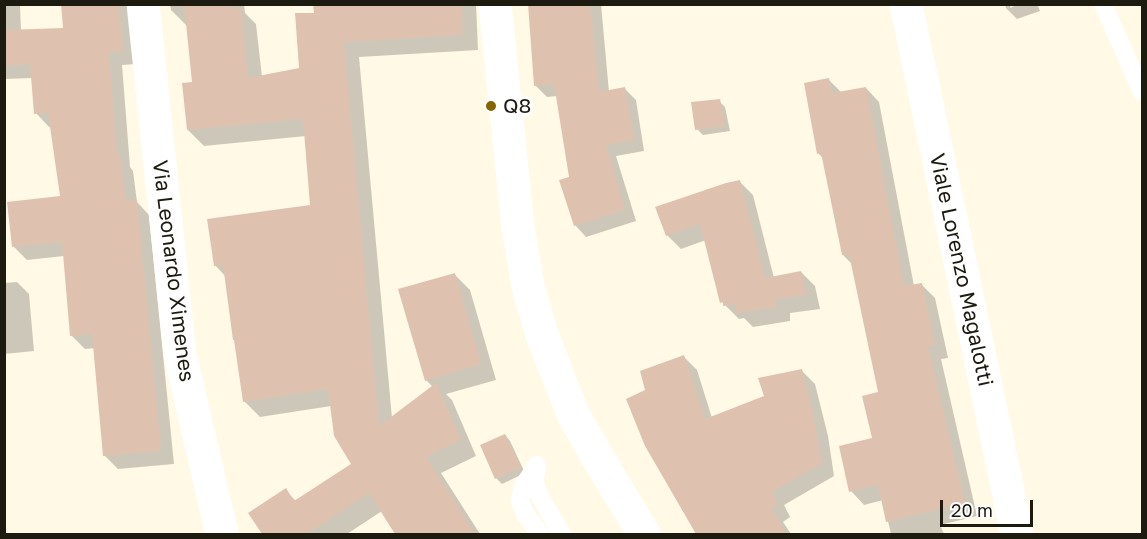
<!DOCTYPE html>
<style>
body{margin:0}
#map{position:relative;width:1147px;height:539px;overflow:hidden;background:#fff9e6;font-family:"Golos Text",sans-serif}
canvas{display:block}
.frame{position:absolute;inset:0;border:6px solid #1d1a0f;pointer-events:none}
.scale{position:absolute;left:940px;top:500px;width:93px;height:27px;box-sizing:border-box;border:3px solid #1d1a0f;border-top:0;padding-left:8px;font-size:18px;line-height:21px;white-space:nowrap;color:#1d1a0f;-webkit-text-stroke:4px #fff;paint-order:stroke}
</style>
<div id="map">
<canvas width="1147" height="539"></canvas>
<div class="frame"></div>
<div class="scale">20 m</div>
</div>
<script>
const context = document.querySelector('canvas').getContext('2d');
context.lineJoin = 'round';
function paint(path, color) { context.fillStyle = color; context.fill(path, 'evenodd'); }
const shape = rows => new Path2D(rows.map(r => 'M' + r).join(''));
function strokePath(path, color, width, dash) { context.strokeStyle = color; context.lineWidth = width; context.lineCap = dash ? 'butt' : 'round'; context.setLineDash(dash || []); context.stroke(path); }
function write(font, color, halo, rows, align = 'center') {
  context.font = font + ' "Golos Text",sans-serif'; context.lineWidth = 6; context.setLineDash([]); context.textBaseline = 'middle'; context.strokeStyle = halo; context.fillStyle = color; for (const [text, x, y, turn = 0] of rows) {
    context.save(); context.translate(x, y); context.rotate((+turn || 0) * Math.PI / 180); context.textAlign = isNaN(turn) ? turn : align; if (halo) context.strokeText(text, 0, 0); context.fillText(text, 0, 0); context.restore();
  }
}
const shadow = shape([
 [4,4,20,5,21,31,65,30,63,4,131,4,136,64,122,65,130,167,133,171,137,202,149,215,174,464,118,469,104,455,95,348,85,349,71,335,64,256,27,260,14,247,61,197,52,127,49,127,36,113,33,78,4,79],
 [170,4,244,4,245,13,256,24,262,77,301,69,315,14,315,4,476,4,478,50,359,57,392,418,433,387,426,380,454,274,470,290,496,380,446,394,452,400,476,456,441,473,480,534,397,534,382,511,347,534,264,534,250,514,285,490,296,501,353,464,331,406,260,417,244,401,226,277,215,265,312,206,306,136,204,146,188,130,194,84,187,26,171,10],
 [529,4,601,4,609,92,625,89,636,100,644,151,616,156,636,221,586,237,575,225,571,178,557,96,547,97,536,86],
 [1005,4,1011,4,1010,8,1019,4,1037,4,1040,11,1017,19,1006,8],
 [829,80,842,93,866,88,879,102,914,286,921,284,935,298,948,358,941,359,977,516,940,525,944,534,891,534,883,500,864,505,851,491,874,439,880,393,853,265,843,255,824,159,818,153],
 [719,101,725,107,730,131,703,135,697,129],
 [739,181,753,195,774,278,801,272,815,286,820,309,790,313,790,321,753,327,744,318,739,319,722,302,706,240,681,249,667,235],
 [17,282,29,294,34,351,4,354,4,283],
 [684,357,697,370,712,418,766,397,801,370,815,384,828,436,834,476,784,505,790,517,783,522,791,534,698,534,646,446,647,391],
 [505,435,510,441,525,473,502,484,496,478]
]);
const building = shape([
 [61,4,119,4,123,52,109,52,117,156,120,155,126,201,137,200,161,451,103,456,92,334,70,336,62,242,12,247,7,202,60,196,48,113,34,114,30,64,4,66,4,30,63,28],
 [184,4,231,4,231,8,241,7,248,78,299,68,295,13,314,13,313,4,462,4,463,35,344,42,379,426,436,383,461,440,426,457,475,534,395,534,369,493,307,534,262,534,248,513,286,488,294,501,351,464,334,436,328,389,243,402,234,340,233,340,223,265,214,266,207,219,310,205,303,119,187,130,182,83,192,82],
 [528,4,590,4,599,92,625,87,634,140,606,145,625,210,574,226,559,180,569,177,554,84,534,86],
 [829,78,832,93,866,87,904,286,922,283,935,345,928,346,965,503,886,522,878,485,849,492,839,446,872,438,862,396,878,392,849,254,842,255,821,153,817,154,804,83],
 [720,99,725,126,695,130,691,102],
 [740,180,765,278,801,271,807,295,776,299,777,307,737,313,736,304,723,306,723,302,720,303,700,224,666,236,655,207,726,183],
 [455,273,481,364,425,381,398,289],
 [684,355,705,419,764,396,758,378,802,369,815,422,822,463,772,492,778,504,771,508,787,534,696,534,645,446,626,399,645,390,640,371],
 [505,434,521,467,495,479,480,445]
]);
const lane = shape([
 [1103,4,1142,92],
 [537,465,523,486,520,501,525,514,540,534],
 [537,465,535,479,536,488,547,509,562,534]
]);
const street = shape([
 [143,4,180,354,222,534],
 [906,4,1017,534]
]);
const primary = shape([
 [495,4,518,228,528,286,542,335,573,414,598,458,644,534]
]);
const markers = [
 [491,106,6,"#876400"]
];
const poiNames = [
 ["Q8",503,106]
];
const streetNames = [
 ["Viale Lorenzo Magalotti",961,270,78],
 ["Via Leonardo Ximenes",173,271,83]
];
paint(shadow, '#0003');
paint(building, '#dfc1af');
strokePath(lane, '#fff', 18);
strokePath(street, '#fff', 33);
strokePath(primary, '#fff', 33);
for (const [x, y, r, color] of markers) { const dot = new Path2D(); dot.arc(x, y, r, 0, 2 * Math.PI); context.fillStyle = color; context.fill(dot); strokePath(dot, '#fff', 2); }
write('21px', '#1d1a0f', '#fff', poiNames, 'left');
write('21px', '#1d1a0f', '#fff', streetNames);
</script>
